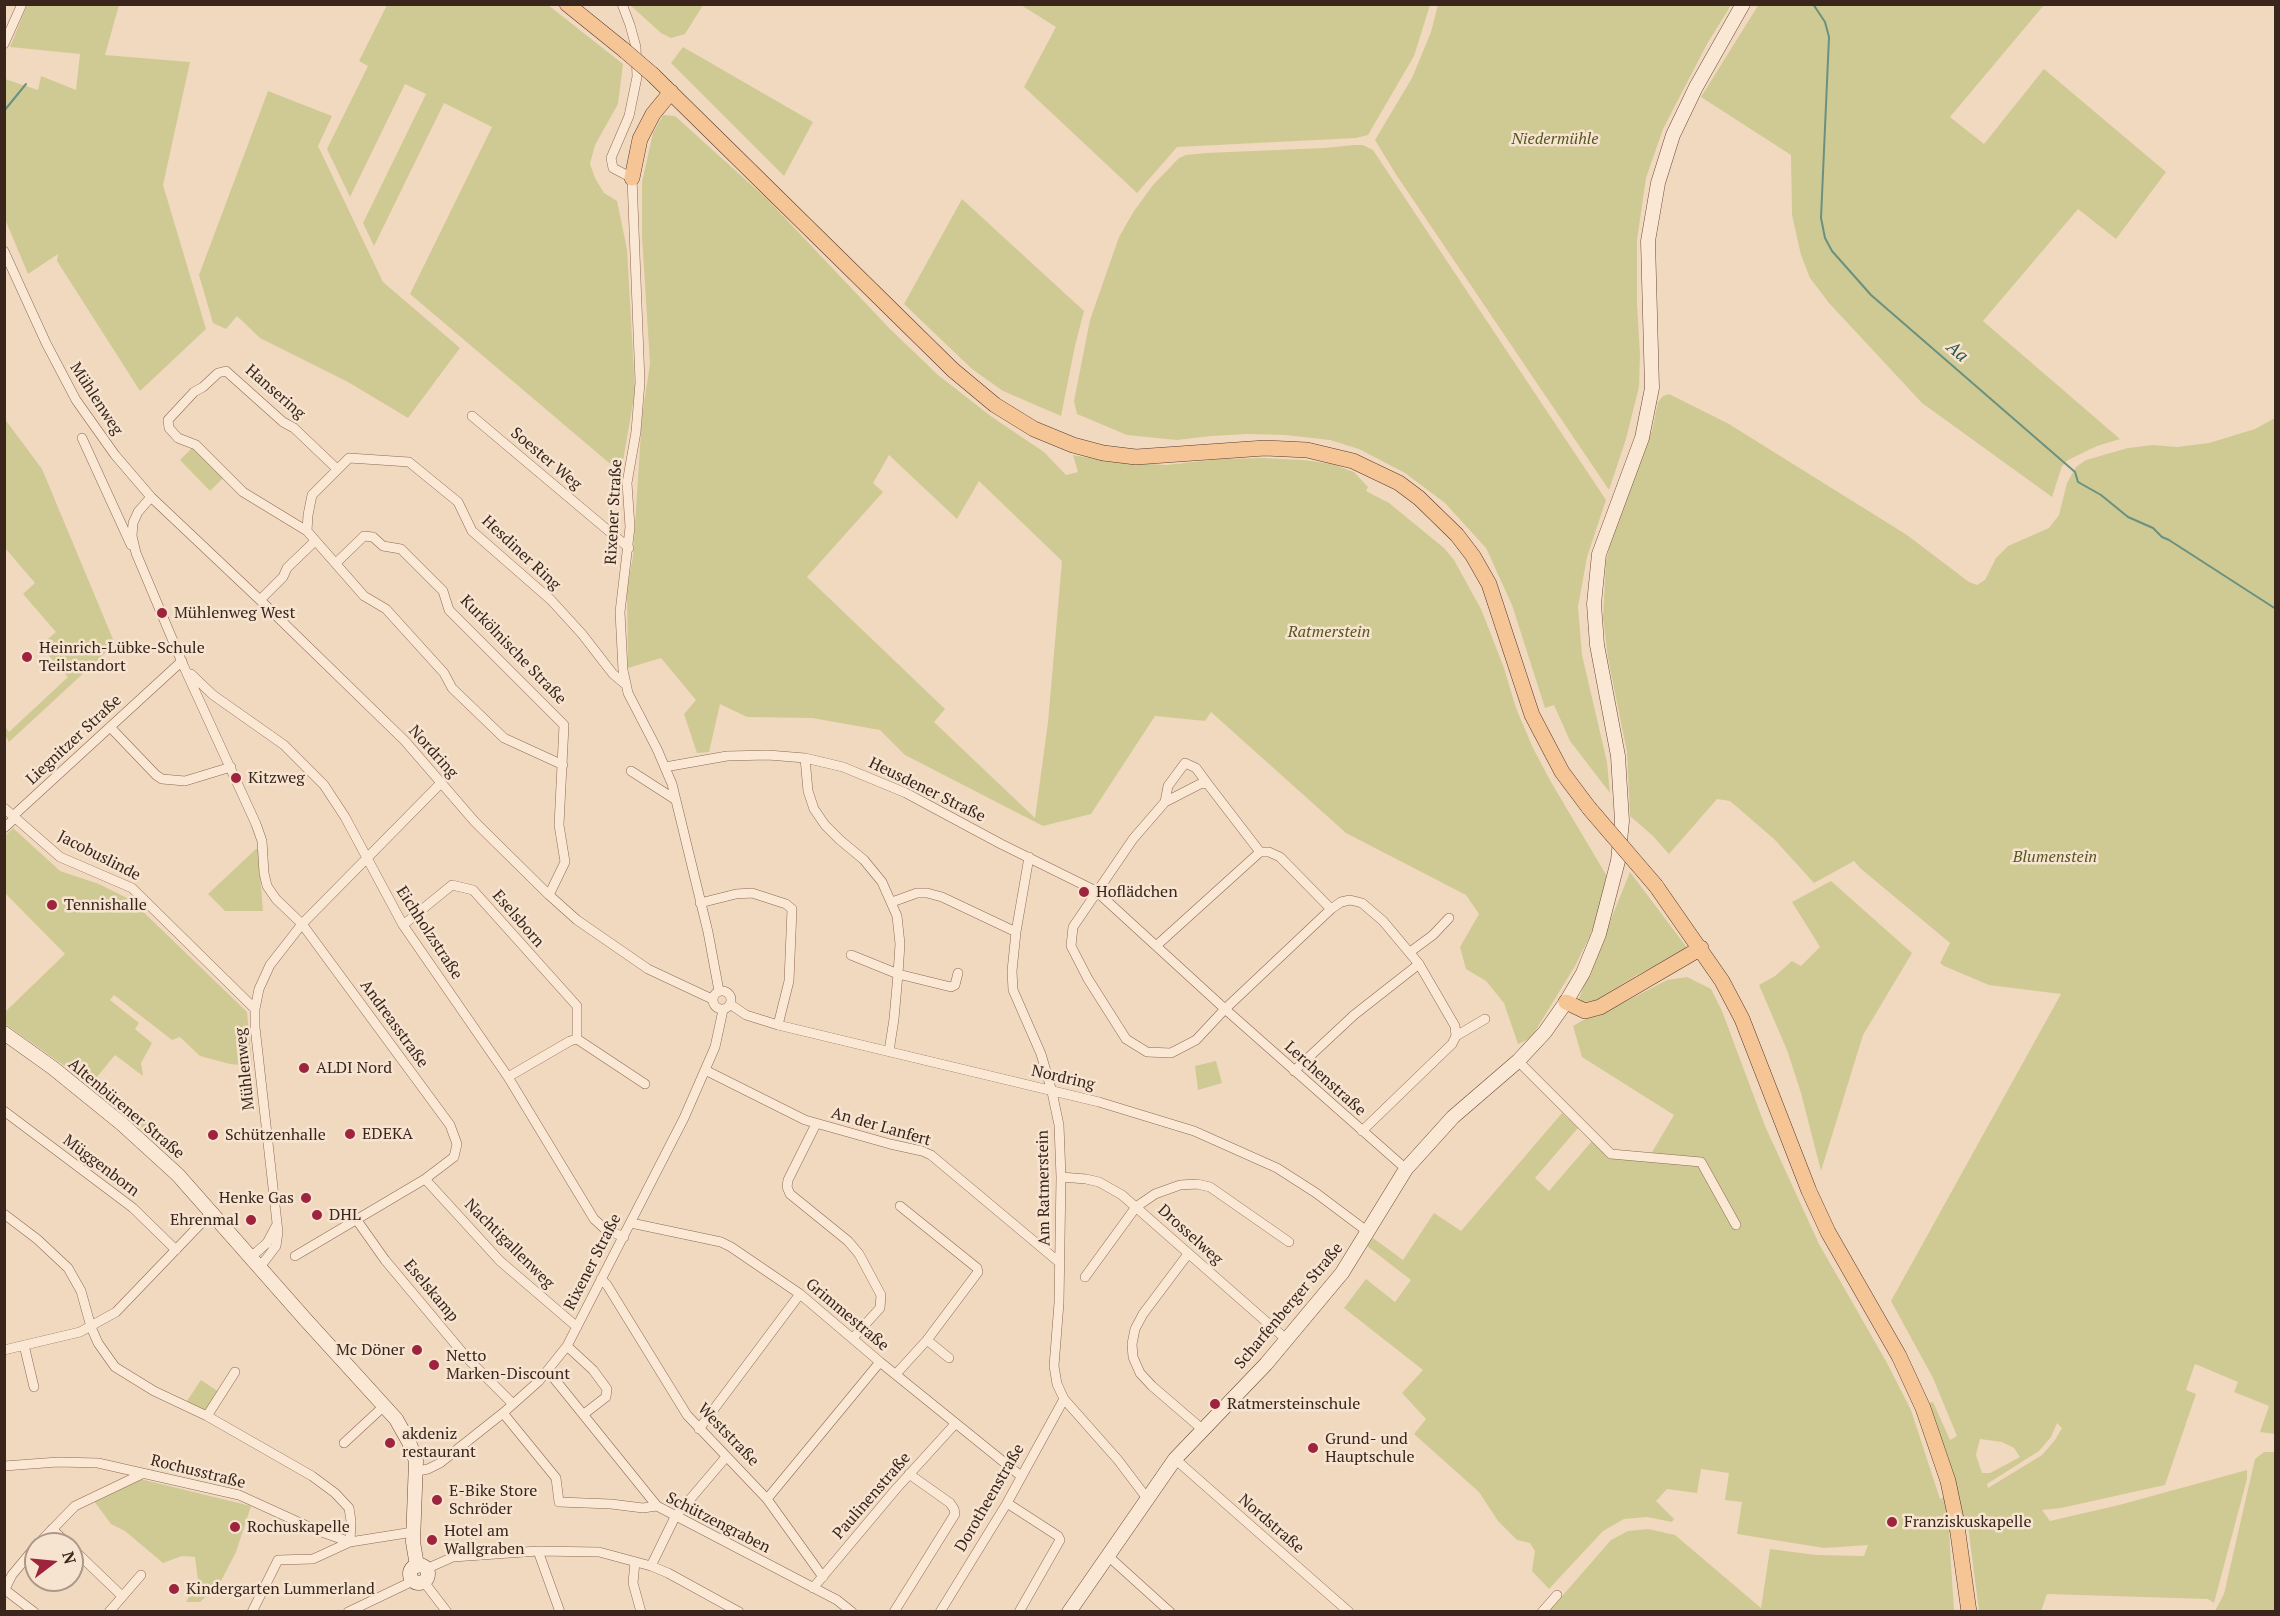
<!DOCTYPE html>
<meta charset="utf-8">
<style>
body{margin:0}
#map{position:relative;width:2280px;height:1616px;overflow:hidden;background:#f1d9c0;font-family:"PT Serif",serif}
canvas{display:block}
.frame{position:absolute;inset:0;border:6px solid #3a251c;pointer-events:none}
.north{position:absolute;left:24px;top:1532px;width:60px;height:60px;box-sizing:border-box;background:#f7e4d0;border:2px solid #ab9888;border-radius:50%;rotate:74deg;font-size:16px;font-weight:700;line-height:24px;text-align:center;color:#3a251c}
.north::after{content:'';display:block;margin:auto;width:21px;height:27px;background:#9e233d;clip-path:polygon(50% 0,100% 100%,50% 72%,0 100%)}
</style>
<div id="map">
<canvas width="2280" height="1616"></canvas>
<div class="frame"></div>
<div class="north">N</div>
</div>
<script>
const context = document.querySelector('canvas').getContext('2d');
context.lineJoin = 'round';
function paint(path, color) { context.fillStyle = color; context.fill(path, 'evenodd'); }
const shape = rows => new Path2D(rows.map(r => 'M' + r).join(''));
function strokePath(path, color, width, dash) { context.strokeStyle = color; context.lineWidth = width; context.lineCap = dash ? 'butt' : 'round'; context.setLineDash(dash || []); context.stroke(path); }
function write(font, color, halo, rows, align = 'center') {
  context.font = font + ' "PT Serif",serif'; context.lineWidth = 5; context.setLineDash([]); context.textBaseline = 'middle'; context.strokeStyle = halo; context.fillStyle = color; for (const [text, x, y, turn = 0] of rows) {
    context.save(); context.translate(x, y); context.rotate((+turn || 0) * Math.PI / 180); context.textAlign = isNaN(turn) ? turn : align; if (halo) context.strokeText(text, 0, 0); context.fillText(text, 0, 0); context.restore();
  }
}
const green = shape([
 [1759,4,2044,5,1950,117,1984,144,2044,69,2166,172,2116,239,2078,209,1983,321,2120,439,2097,446,2068,460,2062,466,2052,497,1922,403,1829,303,1810,278,1801,255,1792,215,1791,155,1701,97],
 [27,5,119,5,105,55,190,62,163,185,206,329,140,391,57,261,58,254,28,274,5,219,5,79,38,90,41,76,76,90,80,54,10,47],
 [387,5,548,5,623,64,618,104,595,145,590,164,595,178,604,193,617,201,627,249,635,391,621,473,410,294,492,127,444,103,374,246,363,223,426,94,405,84,350,197,327,149,368,66,359,61],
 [630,5,703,5,685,34,671,38,661,33],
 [1021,5,1430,5,1414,56,1368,135,1356,138,1177,147,1137,193,1024,87,1056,27],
 [1438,5,1731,5,1707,44,1663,129,1646,178,1637,240,1637,304,1640,354,1639,387,1626,439,1609,490,1395,173,1375,140,1412,78,1431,32],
 [683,47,813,122,784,176,671,63],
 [268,91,332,116,318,146,383,282,460,348,408,418,348,382,260,338,237,316,226,329,213,323,199,275],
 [663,115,675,116,768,200,889,328,938,375,992,417,1044,452,1066,475,1078,472,1073,455,1106,461,1166,465,1221,459,1262,458,1304,460,1332,464,1354,472,1368,487,1366,491,1389,503,1444,548,1454,560,1481,609,1504,668,1516,708,1533,748,1551,782,1608,878,1604,898,1590,936,1575,966,1531,1038,1518,1044,1504,1003,1486,981,1466,969,1460,947,1479,914,1466,895,1346,833,1211,712,1205,721,1155,716,1091,814,1043,826,905,755,880,730,812,718,747,717,720,704,709,752,697,753,684,714,696,700,661,658,628,668,627,589,633,556,642,416,650,364,642,236,642,182,653,133],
 [889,455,957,519,979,481,1062,561,1048,722,1035,818,934,722,945,709,807,577,883,492,873,483],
 [1354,145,1363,145,1373,150,1606,500,1587,557,1578,607,1582,655,1607,762,1610,793,1570,741,1554,705,1545,708,1512,605,1486,548,1445,503,1405,473,1359,449,1330,440,1285,435,1247,434,1211,436,1177,440,1127,435,1077,414,1074,401,1090,320,1119,237,1134,211,1153,185,1179,158,1186,155,1206,153,1324,148],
 [962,199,1084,311,1075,346,1061,416,1003,391,972,369,904,304],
 [1669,394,1729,424,1777,454,1907,535,1969,582,1977,585,1985,580,1996,558,2008,546,2049,528,2059,515,2067,483,2076,467,2086,460,2128,448,2153,445,2177,447,2209,443,2255,429,2275,418,2275,1434,2260,1432,2269,1406,2234,1392,2238,1382,2195,1364,2186,1390,2196,1394,2165,1485,2061,1508,2042,1510,2050,1521,2119,1505,2247,1470,2247,1479,2214,1603,2208,1599,2047,1594,2041,1611,1979,1611,1968,1526,1949,1533,1954,1611,1549,1611,1611,1540,1628,1531,1648,1529,1675,1535,1761,1608,1770,1549,1816,1555,1864,1556,1868,1545,1824,1548,1737,1534,1742,1502,1725,1500,1729,1473,1701,1469,1697,1493,1667,1489,1656,1501,1674,1519,1672,1522,1647,1517,1624,1519,1603,1531,1549,1589,1532,1571,1535,1551,1530,1543,1517,1540,1498,1521,1479,1492,1414,1434,1426,1419,1402,1393,1423,1370,1344,1308,1366,1279,1395,1302,1411,1280,1367,1246,1373,1238,1403,1260,1434,1213,1461,1231,1562,1113,1578,1128,1535,1178,1549,1191,1592,1141,1609,1157,1651,1154,1674,1115,1582,1057,1573,1026,1587,1018,1598,1016,1667,980,1687,977,1711,989,1722,1011,1765,1126,1819,1244,1887,1363,1911,1410,1940,1499,1958,1493,1929,1403,1933,1402,1950,1440,1957,1436,1933,1378,1891,1301,2061,994,1989,985,1944,966,1940,963,1950,943,1860,868,1854,861,1814,883,1774,839,1730,801,1717,799,1669,854,1653,836,1630,816,1627,752,1608,658,1603,617,1606,561,1616,520,1652,431,1658,402,1663,396],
 [2057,1423,2062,1428,2055,1440,2042,1455,1988,1488,1987,1484,2039,1451,2051,1437],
 [1980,1439,2002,1442,2014,1448,2020,1457,1990,1473,1982,1473,1976,1455],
 [4,418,42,469,115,644,9,742,5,735,5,727,9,732,68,677,40,646,56,632,23,594,35,583,5,548],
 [193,447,224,477,210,491,180,460],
 [13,828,60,871,99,884,131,900,247,1012,252,1066,230,1064,200,1056,180,1037,172,1040,114,995,110,1000,139,1023,135,1029,152,1043,141,1063,143,1076,115,1055,96,1078,159,1131,153,1136,62,1064,5,1024,5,1012,65,954,5,893,5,836],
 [256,849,258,849,263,911,225,911,208,894],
 [1630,872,1688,949,1637,975,1597,1000,1584,1003,1578,1001],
 [1831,881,1912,953,1863,1035,1821,1171,1801,1093,1787,1050,1759,985,1775,976,1792,961,1801,966,1820,947,1792,902],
 [1216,1061,1222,1083,1198,1090,1195,1066],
 [201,1380,219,1392,208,1409,204,1410,187,1401],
 [2264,1452,2275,1452,2275,1611,2215,1611,2224,1594,2255,1459],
 [136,1478,251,1506,236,1552,220,1583,200,1602,186,1602,198,1580,195,1557,182,1556,163,1563,125,1531,111,1524,94,1501]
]);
const stream = shape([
 [1813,4,1825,22,1829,37,1821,218,1825,238,1832,251,1871,295,2075,472,2078,482,2101,495,2128,517,2153,528,2162,537,2169,540,2276,609],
 [4,111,26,84]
]);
const street = shape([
 [622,4,630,25,636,47,637,77,629,116,611,158,613,168,632,178,640,382,636,432,627,483,630,527,620,612,623,670,628,693,657,749,672,784,708,932,719,991],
 [4,44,22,4],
 [4,251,46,343,76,400,115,455,151,497,260,600,405,741,475,822,549,895,577,920,648,969,712,999],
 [472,416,629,548],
 [82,438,131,545],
 [151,497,138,512,133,523,132,536,136,553,184,667,256,824,262,841,264,873,267,886,276,899,302,924,450,1125,457,1144,454,1157,425,1179,295,1256],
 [307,531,243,492,196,445,178,438,169,428,168,420,194,392,203,387,218,373,226,371,283,422,294,428,337,469],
 [336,563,364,536,373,537,383,546,401,549,443,591,449,610,564,725,559,825,565,862,549,895],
 [260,600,283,577,287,568,315,541],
 [191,674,213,695,284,745,324,785,345,817,403,925,508,1077,594,1219,605,1229,624,1237],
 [110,727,156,775,162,779,185,781,231,767],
 [805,758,808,791,814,809,825,825,840,840,864,860,882,882,897,916,900,944,898,974,894,1019,889,1051],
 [563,765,504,738,452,688,444,673,386,609,364,596,307,531,308,515,312,495,349,458,409,462,458,502,472,531,551,600,582,634,613,674,625,684],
 [665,767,727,756,768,755,805,758,843,767,906,793,1001,844,1096,891,1225,1009,1406,1169],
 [631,771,676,800],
 [1165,802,1168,786,1185,763,1196,768,1207,783],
 [4,808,60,857,132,888,255,1009],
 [13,816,182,661],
 [4,828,15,818],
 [1029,857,1016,932,1012,971,1013,990,1041,1054,1052,1092,1059,1125,1061,1177,1059,1303,1054,1366,1057,1384,1064,1399,1118,1460,1146,1497],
 [892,902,917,893,927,893,942,897,1016,932],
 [700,903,736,894,752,893,786,904,792,909,789,981,778,1025],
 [1331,909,1225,1009,1196,1040,1171,1053,1147,1052,1126,1039,1088,979,1071,946,1073,927,1133,839,1165,802,1200,784,1207,783,1260,852,1269,852,1280,857,1331,909,1341,902,1350,900,1362,903,1383,921,1419,964,1455,1026,1456,1036,1452,1044,1362,1131],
 [403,925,452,885,473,890,577,1006,577,1039],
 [1156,946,1260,852],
 [1410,952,1433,935,1449,918],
 [851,955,898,974,951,987,955,985,958,973],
 '713 1000a9 9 0 1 1 18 0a9 9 0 1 1-18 0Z',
 [730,1004,746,1015,778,1025,1099,1102,1194,1131,1277,1168,1316,1193,1368,1232],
 [1456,1036,1485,1019],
 [1518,1061,1611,1154,1701,1162,1736,1225],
 [705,1070,805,1120,890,1144,922,1151,931,1155,1060,1263],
 [1294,1071,1354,1015,1419,964],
 [508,1077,570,1041,577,1039,645,1084],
 [4,1111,133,1208,176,1250],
 [816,1124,788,1180,787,1187,790,1194,848,1241,859,1254,881,1295,880,1308,853,1338],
 [1061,1177,1086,1179,1099,1182,1122,1195,1287,1340],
 [425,1179,500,1261,577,1327],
 [4,1214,37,1239,68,1268,81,1291,91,1327,98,1343,115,1367,154,1391,207,1416,312,1476,335,1493,349,1508,351,1521,350,1542,313,1559,278,1560,252,1612],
 [356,1219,385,1260,467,1358,513,1404],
 [631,1223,721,1242,731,1247,800,1294,880,1362,1021,1476],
 [1188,1254,1143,1314,1135,1329,1132,1344,1133,1357,1140,1373,1152,1386,1202,1429],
 [251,1257,267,1243,276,1226],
 [260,1267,276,1246,278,1232,255,1027,255,1009,259,989,270,965,302,924,441,783],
 [1085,1277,1136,1207,1155,1194,1180,1185,1197,1184,1210,1187,1289,1242],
 [601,1279,607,1285,687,1415,767,1499,823,1577],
 [927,1340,949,1358],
 [24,1345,34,1387],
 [567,1346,593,1370,607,1389,606,1397,584,1414],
 [4,1350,80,1332,116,1312,212,1212],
 [548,1371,657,1506,837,1600,852,1612],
 [896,1374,927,1340,978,1272,977,1268,900,1206],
 [503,1413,556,1478,559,1502,611,1504,643,1508,657,1506],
 [207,1416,235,1372],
 [699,1429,800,1294],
 [344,1443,384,1406],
 [1175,1459,1349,1612],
 [4,1466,58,1462,98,1463,239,1495,316,1530,350,1542,413,1532],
 [417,1471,428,1469,440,1463,503,1413,539,1381,567,1346,684,1118,715,1047,723,1010],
 [767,1499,880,1362],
 [1007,1503,1058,1536,1060,1540,1019,1612],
 [52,1529,68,1544],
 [38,1544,75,1506,142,1474],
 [72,1548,122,1596],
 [538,1551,560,1612],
 [1107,1555,1170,1612],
 [635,1562,633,1583,641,1612],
 [651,1566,675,1517,726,1457],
 [426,1569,453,1557,538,1551,599,1552,651,1566,668,1573,739,1612],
 [424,1582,447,1612],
 [813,1588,896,1489,955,1424],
 [4,1589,34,1612],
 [4,1591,12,1575,36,1546],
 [109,1612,141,1575],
 [348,1612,413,1581],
 [894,1612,955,1514,954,1509,950,1503,909,1474],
 [940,1612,1007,1503,1064,1399],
 [1542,1612,1557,1595]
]);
const secondary = shape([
 [4,1033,53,1068,122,1124,178,1175,305,1319,396,1419,409,1442,416,1461,413,1542,417,1566],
 '410 1574a9 9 0 1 1 18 0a9 9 0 1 1-18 0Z',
 [1069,1612,1175,1459,1266,1364,1342,1273,1406,1169,1453,1117,1518,1061,1545,1032,1566,1002,1583,973,1599,934,1618,861,1622,821,1618,756,1597,645,1594,604,1599,554,1642,438,1652,388,1648,241,1658,183,1673,135,1696,87,1743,4]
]);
const primary = shape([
 [567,4,624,50],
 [653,75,953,370,995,405,1034,429,1073,445,1103,453,1136,457,1265,448,1307,450,1353,461,1399,483,1419,498,1457,535,1473,556,1489,584,1532,715,1562,772,1589,808],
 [632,178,640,139,653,114,671,92],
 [1656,886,1722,981,1742,1019,1809,1191,1828,1232,1899,1356,1923,1408,1948,1481,1956,1519,1969,1612],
 [1566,1002,1585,1011,1600,1007,1701,948]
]);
const primaryBridge = shape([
 [624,50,653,75],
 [1589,808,1656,886]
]);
const markers = [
 [162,613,6,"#9e233d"],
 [27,657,6,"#9e233d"],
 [236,778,6,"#9e233d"],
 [1084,892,6,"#9e233d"],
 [52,905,6,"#9e233d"],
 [304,1068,6,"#9e233d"],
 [350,1134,6,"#9e233d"],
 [213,1135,6,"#9e233d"],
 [306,1198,6,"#9e233d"],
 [317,1215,6,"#9e233d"],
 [251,1220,6,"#9e233d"],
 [417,1350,6,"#9e233d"],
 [434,1365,6,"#9e233d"],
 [1215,1404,6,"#9e233d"],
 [390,1443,6,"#9e233d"],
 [1313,1448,6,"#9e233d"],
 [437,1500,6,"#9e233d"],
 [1892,1522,6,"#9e233d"],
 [235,1527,6,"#9e233d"],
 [432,1540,6,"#9e233d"],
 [174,1589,6,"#9e233d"]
];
const parkNames = [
 ["Niedermühle",1555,139],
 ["Ratmerstein",1329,632],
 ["Blumenstein",2055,857]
];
const streetNames = [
 ["Hansering",275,392,41],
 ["Mühlenweg",96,399,57],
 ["Soester Weg",546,459,40],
 ["Rixener Straße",614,512,-87],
 ["Hesdiner Ring",521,553,43],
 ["Kurkölnische Straße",513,650,46],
 ["Liegnitzer Straße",74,740,-43],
 ["Nordring",433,752,48],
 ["Heusdener Straße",927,790,26],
 ["Jacobuslinde",99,856,27],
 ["Eselsborn",518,919,49],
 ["Eichholzstraße",429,933,57],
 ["Andreasstraße",394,1024,54],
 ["Mühlenweg",245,1069,-96],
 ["Nordring",1063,1078,13],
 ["Lerchenstraße",1325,1079,42],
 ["Altenbürener Straße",126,1109,40],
 ["An der Lanfert",881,1127,16],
 ["Müggenborn",101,1166,37],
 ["Am Ratmerstein",1044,1188,-91],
 ["Drosselweg",1190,1235,42],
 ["Nachtigallenweg",509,1244,45],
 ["Rixener Straße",593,1262,-63],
 ["Eselskamp",431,1291,50],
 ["Scharfenberger Straße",1289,1306,-50],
 ["Grimmestraße",847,1315,40],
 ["Weststraße",728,1435,46],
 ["Rochusstraße",198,1472,14],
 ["Paulinenstraße",872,1496,-49],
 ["Dorotheenstraße",990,1498,-60],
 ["Schützengraben",718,1523,27],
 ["Nordstraße",1271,1524,41]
];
const poiNames = [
 ["Mühlenweg West",174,613],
 ["Heinrich-Lübke-Schule",39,648],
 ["Teilstandort",39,666],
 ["Kitzweg",248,778],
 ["Hoflädchen",1096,892],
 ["Tennishalle",64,905],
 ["ALDI Nord",316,1068],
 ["EDEKA",362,1134],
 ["Schützenhalle",225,1135],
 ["Henke Gas",294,1198,"right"],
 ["DHL",329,1215],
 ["Ehrenmal",239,1220,"right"],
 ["Mc Döner",405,1350,"right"],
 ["Netto",446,1356],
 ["Marken-Discount",446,1374],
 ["Ratmersteinschule",1227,1404],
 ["akdeniz",402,1434],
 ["restaurant",402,1452],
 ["Grund- und",1325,1439],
 ["Hauptschule",1325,1457],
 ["E-Bike Store",449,1491],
 ["Schröder",449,1509],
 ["Franziskuskapelle",1904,1522],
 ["Rochuskapelle",247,1527],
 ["Hotel am",444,1531],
 ["Wallgraben",444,1549],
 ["Kindergarten Lummerland",186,1589]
];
const waterNames = [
 ["Aa",1957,352,41]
];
paint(green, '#cfca94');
strokePath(stream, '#6a917f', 2);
strokePath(street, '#8b6857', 10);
strokePath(secondary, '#6d493a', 15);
strokePath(primary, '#58382c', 16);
strokePath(street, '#fbe8d4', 9);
strokePath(secondary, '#fbe8d4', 14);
strokePath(primary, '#f6c596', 15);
strokePath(primaryBridge, '#58382c', 16, []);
strokePath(primaryBridge, '#f6c596', 15);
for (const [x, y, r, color] of markers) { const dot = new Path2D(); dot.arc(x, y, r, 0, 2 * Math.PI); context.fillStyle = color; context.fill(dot); strokePath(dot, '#f7e4d0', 2); }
write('italic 16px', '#555722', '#f7e4d0', parkNames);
write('16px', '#3a251c', '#f7e4d0', streetNames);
write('16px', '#3a251c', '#f7e4d0', poiNames, 'left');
write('italic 18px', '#2b5a4e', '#f7e4d0', waterNames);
</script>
